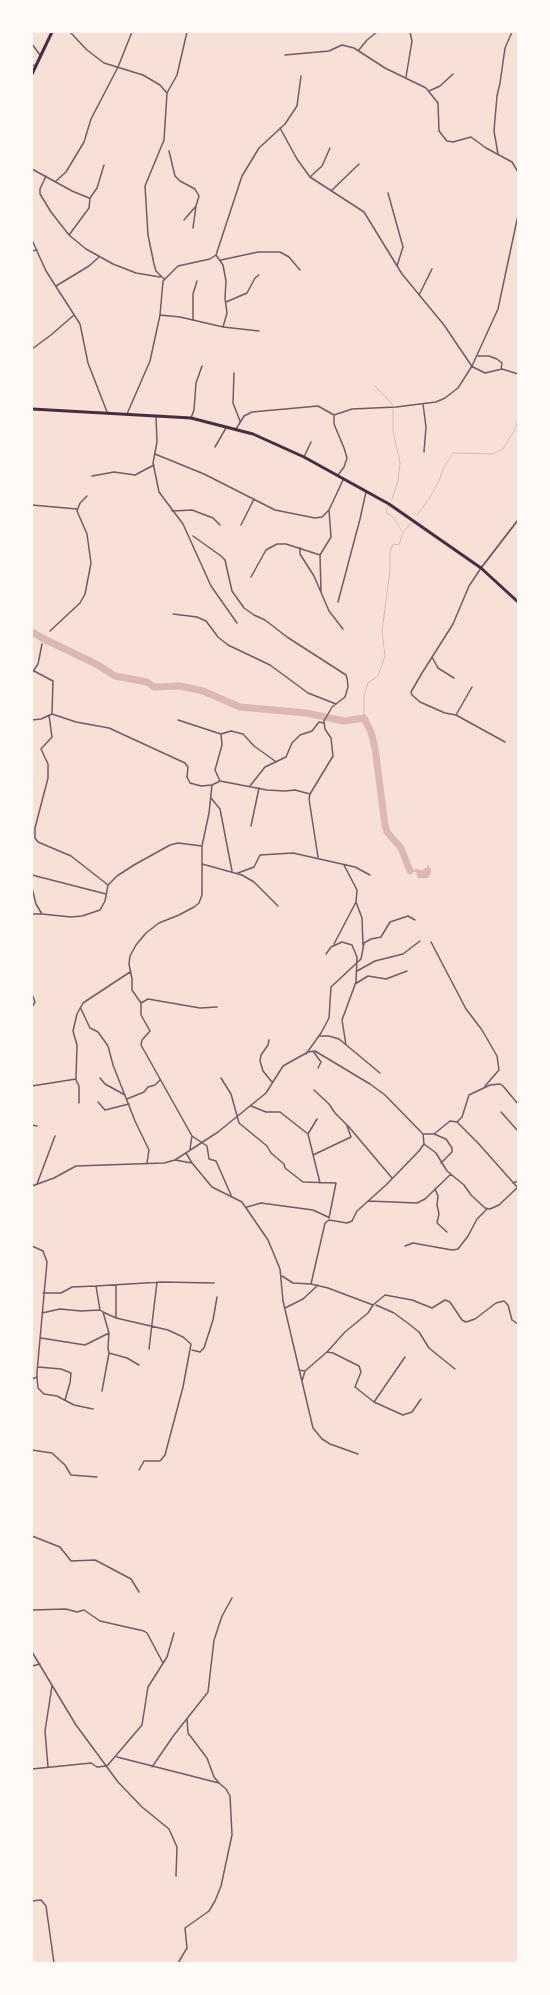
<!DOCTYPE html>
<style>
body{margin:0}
#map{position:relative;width:550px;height:1995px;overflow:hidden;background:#f7e1d7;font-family:"IBM Plex Sans",sans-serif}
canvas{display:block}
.frame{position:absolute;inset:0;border:33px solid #fffaf5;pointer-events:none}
</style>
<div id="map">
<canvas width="550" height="1995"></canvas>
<div class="frame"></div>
</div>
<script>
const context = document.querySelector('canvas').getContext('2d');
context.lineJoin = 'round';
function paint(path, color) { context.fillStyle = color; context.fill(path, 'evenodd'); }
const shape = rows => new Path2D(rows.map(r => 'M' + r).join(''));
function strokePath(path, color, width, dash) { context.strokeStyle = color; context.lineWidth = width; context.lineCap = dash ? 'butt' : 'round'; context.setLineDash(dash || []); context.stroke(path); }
const water = shape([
 [427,864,431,869,431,873,428,878,418,878,416,872,410,871,416,869,422,870,427,867]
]);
const stream = shape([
 [375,386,393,405],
 [392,499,398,481,400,463,393,431,393,409],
 [388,506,386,513,393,517,402,531],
 [417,515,429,499,439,481,443,469,453,453,493,454,503,449,516,428,518,416],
 [364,718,364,696,368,683,378,676,385,656,382,631,390,571,390,552,393,544,399,545,403,532,412,523]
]);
const river = shape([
 [32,632,44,639,96,664,115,676,147,682,154,687,180,686,203,691,240,707,306,713,344,721,364,718,371,732,375,748,385,825,387,832,401,848,410,871]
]);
const minor = shape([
 [70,32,87,50,104,63,143,75,160,85,167,93,164,140,145,186,148,235,154,264,156,271,164,279],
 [32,44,40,55],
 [358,51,367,40,377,32],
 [285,55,329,51,342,45,354,48,385,68,426,88,438,103,439,131,447,141,453,142,471,137,486,148,512,162,518,172],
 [32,65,36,66],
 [406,77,412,41,410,32],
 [429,91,440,86,453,74],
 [167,93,177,75,187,32],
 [280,128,297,159,310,177,364,212,402,274,444,325,471,365],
 [169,151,175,176,180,181,195,189,199,196,196,206,184,220],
 [498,154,494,131,497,96,500,83,505,48,512,32],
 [32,169,72,191,89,198],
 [46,176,40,189,40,194,51,212,69,235,86,249,113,264,136,273,160,277],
 [310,177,322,166,330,148],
 [56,181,66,172,84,142,91,119,118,67,132,32],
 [331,191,359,164],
 [388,193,403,247,397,266],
 [193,228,196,206],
 [69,235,89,208,90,198,97,188,104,165],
 [32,240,46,271,80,324,88,363,107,412],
 [32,251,37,250],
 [216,255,223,265,226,281,225,298,227,313,223,327],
 [221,260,258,252,280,252,289,257,300,270],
 [56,286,89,266,99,257],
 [419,295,432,269],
 [226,302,247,293,255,278,259,275],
 [160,315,180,317,223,327,259,331],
 [193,319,193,294,197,281],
 [32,349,51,335,74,315],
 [478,356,489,356,497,359,502,363,501,369],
 [471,366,485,373,502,369,518,374],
 [234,373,233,403,240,421],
 [423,404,426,427,424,452],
 [127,414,150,361,160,315,163,281,178,266,210,259,216,255,242,176,259,148,285,124,297,106,301,76],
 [156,417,157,442,153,463,159,492,183,524,211,586,237,623],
 [191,418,194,410,196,383,202,366],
 [236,429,244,416,252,412,318,406,334,415],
 [215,447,226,428],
 [155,454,204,474,275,510,315,518,322,517,329,510],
 [304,457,311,442],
 [338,475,344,467,347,458,344,448,334,424,334,415,352,409,396,407,436,402,445,398,458,388,472,366,498,309,518,215],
 [92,476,114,472,135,475,154,465],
 [32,505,77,509],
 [172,511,192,510,213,518,220,525],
 [241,525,254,499],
 [193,536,221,556,225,560,232,591,244,608,254,615,265,620,287,637,346,675,347,678,348,687,345,697,332,707,324,721,325,729,331,738,333,756,310,794,309,799,318,857],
 [300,548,300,554,314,576,329,611,343,629],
 [481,568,469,586,453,624,422,673,411,692,412,695,420,702,445,713,456,715,505,742],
 [251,577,266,550,277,544,286,544,320,555],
 [321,592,320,555,331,537,329,510,343,480],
 [338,602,360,519,366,492],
 [173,614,197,617,206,621,218,637,228,645,270,665,308,693,336,704],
 [50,631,80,603,85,594,91,563,87,534,77,511,80,503,87,496],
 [432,657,438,668,454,678],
 [34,671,53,681,52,713],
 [32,673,38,664,42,644],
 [49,715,52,737,41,749,48,764,48,778,35,828,35,838,38,842,71,856,108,885],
 [456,715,472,687],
 [32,720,41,719,52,714,76,722,109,728,185,763,188,767,187,777,190,783,201,786,212,785,209,813,202,846,202,895,199,903,194,907,179,915,159,923,146,933,136,945,130,956,129,964,132,979,132,990,141,1003,141,1015,150,1031,142,1040,141,1045,192,1136,190,1149],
 [178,720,221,734,222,745,215,770,220,781],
 [221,734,231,731,243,734,254,746,275,761],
 [212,785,220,781,267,790,285,791,295,790,310,794],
 [250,786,265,767,286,757,292,743,300,735,312,731,319,722,324,723],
 [211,798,220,809,232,871],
 [251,826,259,788],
 [202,864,242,875,254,882,278,906],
 [344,865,357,890,356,902,362,918,363,945],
 [238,873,254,867,260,855,293,853,355,867,370,875],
 [32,875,106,894],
 [32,888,36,904,42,914,32,914],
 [42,914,71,917,82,916,100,910,105,901,108,885,117,876,134,865,170,845,178,843,202,846],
 [431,942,466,1009,482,1030,497,1056,499,1070,485,1086],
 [334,944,356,902],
 [326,954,331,947,342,942,352,945,357,957,356,982,342,1020,346,1045],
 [357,971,375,961,403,954,420,941],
 [355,984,368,976,386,979,407,971],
 [32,994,35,1002,32,1007],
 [141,1003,148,999,200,1008,217,1007],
 [81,1009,90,1028,98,1032,108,1046,113,1065,135,1121,149,1150,147,1163],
 [319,1036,329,1036,339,1039,380,1073],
 [269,1040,268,1045,261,1055,260,1061,263,1071,272,1082],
 [313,1051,321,1062,318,1068],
 [306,1054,321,1033,329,1018,331,987,361,959,364,943,371,939,381,937,390,922,408,916,415,920],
 [32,1064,32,1081],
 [100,1078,105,1084,125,1095],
 [221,1078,231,1094,239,1123,267,1146,271,1153,284,1164,285,1168,303,1182,336,1183,329,1218],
 [76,1080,79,1086,79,1103],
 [32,1086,76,1079,77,1045,73,1031,77,1014,83,1003,130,972],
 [314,1090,329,1104,335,1113,349,1127,392,1178],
 [127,1099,144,1092,148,1087,155,1085,160,1080],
 [98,1102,105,1110,129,1104],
 [251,1106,266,1112,280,1112,308,1134],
 [501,1112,518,1131],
 [317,1119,308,1134,320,1183],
 [457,1122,462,1117,469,1095,490,1085,500,1084,503,1086,518,1104],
 [32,1125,37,1126],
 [434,1134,446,1139,452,1148,452,1152,441,1163],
 [192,1136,207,1146,209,1159,216,1161,231,1195],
 [424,1144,436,1153,447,1171,464,1185,471,1195,485,1208,490,1209,499,1205,518,1187],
 [186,1153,192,1163],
 [313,1155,351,1137,347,1126],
 [175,1160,192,1163,212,1187,242,1202,268,1240,280,1269,283,1301,313,1428,322,1439,330,1444,358,1454],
 [513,1183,518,1181],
 [37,1184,55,1136],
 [32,1186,54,1178,76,1166,164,1163,175,1160,218,1132,266,1093,283,1066,308,1052,315,1051,370,1084,385,1095,423,1134,434,1134,450,1121,457,1122,478,1143,518,1188],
 [435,1189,438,1196,437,1205,439,1214,437,1223,447,1232],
 [368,1201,417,1203,425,1199,451,1174],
 [247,1207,261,1203,313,1210,328,1217],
 [32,1246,43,1251,47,1262,37,1372,37,1377,32,1379],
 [405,1246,413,1243,452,1250,458,1249,468,1236,477,1219,487,1209],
 [282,1276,293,1283,311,1284,328,1288,373,1305,385,1295,412,1300,432,1308,445,1300,450,1302,462,1320,466,1322,475,1319,496,1303,504,1301,508,1305,512,1320,518,1324],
 [311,1284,325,1223,329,1220,347,1223,352,1221,357,1211,386,1185,419,1151,424,1144,423,1134],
 [96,1286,161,1282,214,1283],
 [43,1293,61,1293,72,1287,96,1286,100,1310,103,1312,116,1318,168,1330,183,1337,191,1344,183,1387,165,1455,160,1461,144,1461,139,1470],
 [376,1305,394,1313,409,1324,419,1332,429,1348,455,1369],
 [285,1308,303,1299,318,1285],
 [103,1312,109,1333,108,1348,109,1353,127,1358,139,1365],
 [42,1313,60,1309,81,1311,100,1310],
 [116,1318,116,1286],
 [41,1338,85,1345,109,1333],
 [149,1349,157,1282],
 [192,1350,200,1352,204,1348,213,1320,217,1297],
 [327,1352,345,1332,368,1313,373,1305],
 [38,1367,61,1369,71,1373,70,1383,65,1400],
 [299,1370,305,1371,327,1352,333,1353,359,1366,361,1372,355,1387,374,1402,403,1415,412,1412,421,1399],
 [37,1377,38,1388,44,1394,57,1396,74,1405,93,1409],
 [302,1381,305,1371],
 [102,1391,109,1353],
 [374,1402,405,1357],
 [32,1450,52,1453,65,1465,71,1475,97,1477],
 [32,1536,60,1547,71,1561,95,1560,99,1562,131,1579,139,1592],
 [32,1610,66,1609,77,1612,84,1610,100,1621,144,1631,147,1633,163,1663],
 [32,1652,76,1725,118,1782,142,1807,169,1829,177,1847,176,1876],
 [32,1666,40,1664],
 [187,1719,188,1733,207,1758,214,1777,219,1783],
 [117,1757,219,1783,226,1789,230,1796,232,1835,221,1886,215,1901,209,1911,185,1928,187,1948,178,1963],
 [48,1767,45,1731,52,1686],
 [152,1767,174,1735,208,1692,214,1640,222,1616,232,1598],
 [32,1769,91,1763,97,1767,107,1766,142,1725,148,1687,167,1657,174,1633],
 [32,1901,41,1900,46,1906,54,1963]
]);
const tertiary = shape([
 [481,568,518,520]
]);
const trunk = shape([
 [32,74,52,32],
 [32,409,191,418,253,434,304,457,389,504,481,568,518,602]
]);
paint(water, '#dcb8b0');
strokePath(stream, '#dcb8b0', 1);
strokePath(river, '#dcb8b0', 7);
strokePath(minor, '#755966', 1.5);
strokePath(tertiary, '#755966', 2);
strokePath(trunk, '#4a2c40', 3);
</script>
